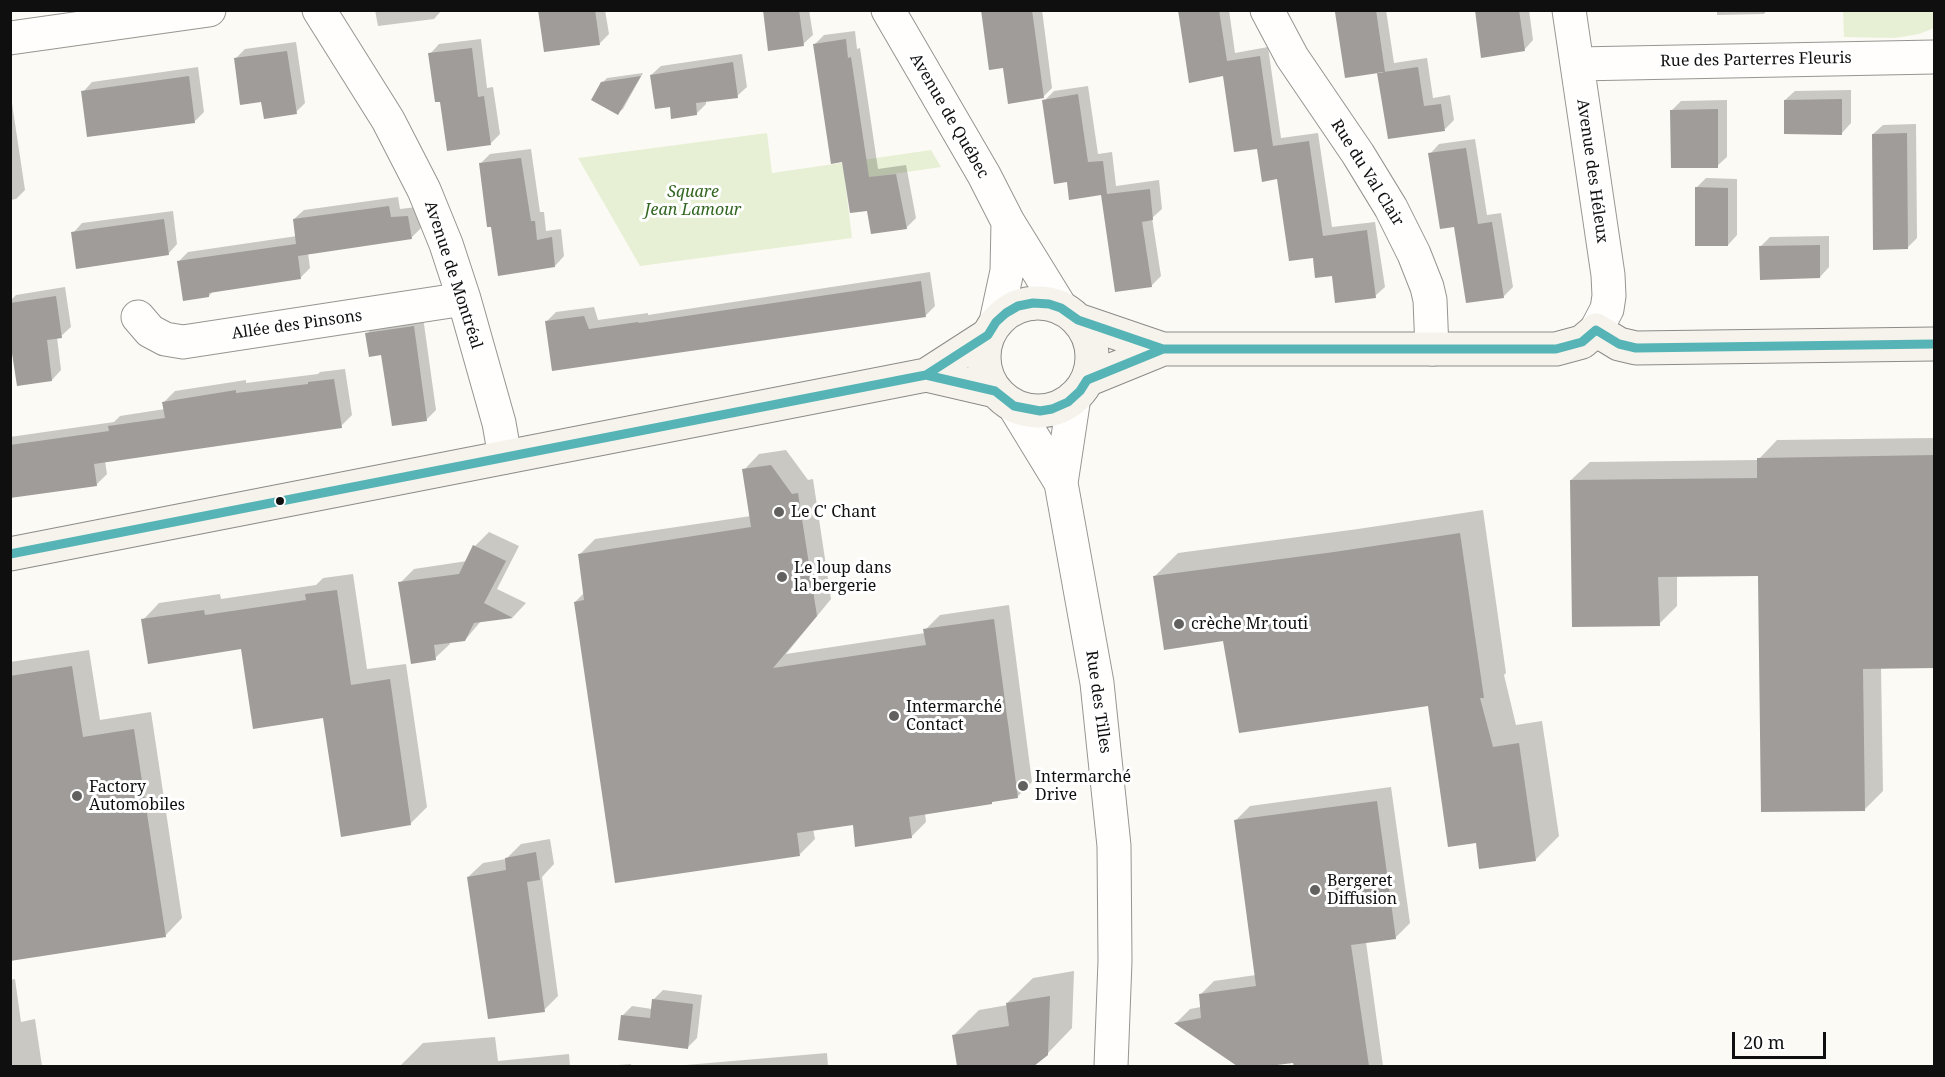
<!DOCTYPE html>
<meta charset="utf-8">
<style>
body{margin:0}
#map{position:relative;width:1945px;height:1077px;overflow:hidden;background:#fcfaf4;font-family:"Noto Serif",serif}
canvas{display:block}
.frame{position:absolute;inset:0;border:12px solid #0f0f0f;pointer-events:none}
.scale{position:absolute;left:1732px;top:1032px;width:94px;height:27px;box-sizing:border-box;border:3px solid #0f0f0f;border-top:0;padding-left:8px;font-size:18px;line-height:21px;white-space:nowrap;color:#0f0f0f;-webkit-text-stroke:4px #fff;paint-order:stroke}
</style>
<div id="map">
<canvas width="1945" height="1077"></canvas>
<div class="frame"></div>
<div class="scale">20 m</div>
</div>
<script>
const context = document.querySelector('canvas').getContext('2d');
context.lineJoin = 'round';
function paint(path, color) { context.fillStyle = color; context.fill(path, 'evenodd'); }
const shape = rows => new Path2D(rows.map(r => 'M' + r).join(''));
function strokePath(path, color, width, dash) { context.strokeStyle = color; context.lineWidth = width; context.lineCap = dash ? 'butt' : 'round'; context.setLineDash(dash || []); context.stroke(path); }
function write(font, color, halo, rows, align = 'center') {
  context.font = font + ' "Noto Serif",serif'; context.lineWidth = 6; context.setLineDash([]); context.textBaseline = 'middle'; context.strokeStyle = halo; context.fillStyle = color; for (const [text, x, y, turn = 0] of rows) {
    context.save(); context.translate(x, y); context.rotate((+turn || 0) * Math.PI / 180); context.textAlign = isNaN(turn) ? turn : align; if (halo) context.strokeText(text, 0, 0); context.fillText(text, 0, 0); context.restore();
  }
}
const green = shape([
 [1843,11,1934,11,1934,28,1919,34,1895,38,1844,37],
 [767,133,772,173,931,150,941,167,845,181,852,238,640,266,578,158]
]);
const shadow = shape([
 [375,10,442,10,434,19,378,26],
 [542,10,605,10,609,34,600,43],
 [764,10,809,10,813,35,803,44],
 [982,10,1042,10,1052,88,1043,97,1004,66],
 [1179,10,1229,10,1235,53,1268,47,1281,138,1318,133,1332,227,1375,222,1385,287,1375,296,1333,274,1315,256,1278,177,1258,147,1224,74],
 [1339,10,1386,10,1394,63,1427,58,1433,98,1450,95,1454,120,1445,129,1381,71,1336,13],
 [1476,10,1529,10,1533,40,1524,50],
 [1717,10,1767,10,1764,14,1717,15],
 [855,31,857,49,860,48,878,169,906,165,916,218,906,228,868,209,844,161,814,45,824,35],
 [481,39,487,88,493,87,500,134,490,144,441,100,430,54,439,44],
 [296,42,305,103,296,112,262,100,235,59,245,49],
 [742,54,747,87,737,96,706,101,706,104,696,114,671,105,651,75,661,66],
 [198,67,204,112,195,121,83,92,92,82],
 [643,73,623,109,618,113,602,83,607,78],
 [1088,86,1098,154,1112,152,1116,186,1159,180,1162,209,1152,218,1161,276,1151,286,1102,194,1068,181,1044,101,1054,91],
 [10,90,25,190,16,199,10,200],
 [1851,90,1851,123,1842,133,1785,100,1795,91],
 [1727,100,1727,157,1717,166,1672,110,1681,101],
 [1916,124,1917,238,1907,248,1873,134,1883,125],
 [1475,139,1487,215,1501,213,1513,287,1503,297,1455,226,1430,154,1439,144],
 [531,149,540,212,544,212,546,231,561,229,564,256,555,266,480,164,490,154],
 [1706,178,1737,179,1737,235,1728,245,1696,188],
 [398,197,400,209,417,207,421,228,411,238,308,253,310,268,300,278,214,290,209,296,179,261,188,252,297,236,294,219,304,210],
 [173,211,177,244,168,254,73,233,82,223],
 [1829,236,1829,267,1820,277,1761,246,1770,237],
 [930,272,935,306,926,315,553,370,546,322,556,312,594,307,598,320,648,313,648,315],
 [65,287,71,327,61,336,57,337,61,370,52,380,10,330,10,301,16,295],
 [423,317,436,410,426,420,383,353,367,334,376,324],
 [345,369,352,415,341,426,105,461,107,474,96,485,10,497,10,437,114,422,120,416,165,409,164,402,175,391,246,380,246,383,318,374,320,372],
 [1934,438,1934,666,1881,667,1883,791,1865,809,1760,575,1677,576,1677,606,1659,624,1571,480,1590,462,1758,460,1777,440],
 [786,450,808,480,813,479,831,599,786,654,925,633,925,630,940,615,1009,605,1032,782,1017,797,994,800,991,803,925,813,926,822,911,837,854,823,813,829,815,839,800,854,575,602,584,593,580,554,595,539,751,516,744,470,759,454],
 [1483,510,1506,673,1504,675,1516,725,1542,721,1559,836,1535,860,1477,841,1429,704,1224,639,1155,576,1178,553,1358,529],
 [489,532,519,546,497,589,526,603,513,617,481,621,465,640,450,642,450,644,435,658,400,583,414,569,467,561,475,546],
 [353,574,367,669,406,664,427,807,410,824,325,716,242,648,143,620,159,603,220,594,221,599,316,585,323,578],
 [89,650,100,720,151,712,182,918,165,936,10,873,10,662],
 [1391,787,1410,923,1395,938,1366,942,1383,1066,1295,1066,1294,1061,1258,1066,1240,1066,1176,1023,1190,1009,1201,1007,1200,995,1214,981,1256,975,1235,821,1250,806],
 [550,839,554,864,542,877,558,996,544,1010,468,877,483,863,506,859,521,844],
 [1074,971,1072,1028,1047,1054,1031,1066,958,1066,954,1035,979,1010,1008,1005,1007,1003,1033,978],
 [15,979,21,1022,35,1019,42,1066,10,1066,10,980],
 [663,990,702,995,697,1038,688,1047,622,1016,632,1006,652,1009,653,1000],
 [495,1037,498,1061,569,1054,570,1066,400,1066,423,1043],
 [827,1053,828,1066,674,1066],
 [631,1064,631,1066,605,1066]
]);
const building = shape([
 [538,10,595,10,600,45,544,52],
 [763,10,799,10,804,46,768,51],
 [981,10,1032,10,1044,98,1008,104,1003,68,989,70],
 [1178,10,1219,10,1227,61,1260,56,1273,146,1309,141,1323,236,1367,230,1376,298,1335,303,1332,276,1315,278,1313,258,1289,261,1277,179,1262,182,1257,149,1234,152,1223,76,1189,83],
 [1348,10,1376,10,1385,72,1345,78,1335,12],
 [1475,10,1519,10,1525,51,1481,58],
 [846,39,848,58,851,57,869,177,896,174,907,229,871,234,867,211,850,213,842,162,831,164,813,44],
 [472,48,478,97,484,96,491,145,447,151,440,102,435,102,428,53],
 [287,51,297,114,264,119,261,102,240,105,234,58],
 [733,62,738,98,696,103,697,115,671,119,670,107,655,109,650,75],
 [1418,67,1424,106,1441,104,1445,131,1388,139,1377,73],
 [189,76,195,123,87,137,81,91],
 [641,76,618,115,591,100,601,82],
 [1078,94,1088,162,1103,161,1107,194,1150,189,1153,220,1142,222,1152,287,1115,292,1101,195,1069,200,1067,182,1054,184,1042,100],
 [1842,99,1842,135,1784,134,1784,100],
 [1718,109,1718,168,1671,168,1670,110],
 [1907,133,1908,249,1873,250,1872,134],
 [1466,148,1478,224,1492,222,1504,298,1466,303,1454,227,1440,229,1428,153],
 [521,158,531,221,535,221,537,240,552,237,555,267,498,276,491,227,487,227,479,163],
 [1695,187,1728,188,1728,246,1695,246],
 [389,206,391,217,408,216,412,239,298,256,301,279,209,293,209,297,183,301,177,261,296,244,293,219],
 [164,219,169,255,76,269,71,232],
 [1820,245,1820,278,1760,280,1759,246],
 [921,281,926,317,552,371,545,321,584,316,589,329,638,322,639,323],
 [56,296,62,338,47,340,52,381,17,386,10,340,10,303],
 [414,326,427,421,392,426,381,355,369,357,365,333],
 [334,379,342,428,94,464,97,486,10,498,10,445,109,431,108,426,165,418,162,402,236,390,236,393,308,384,308,382],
 [1935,455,1935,668,1863,669,1865,811,1761,812,1758,576,1658,577,1660,626,1572,627,1570,480,1757,478,1757,458],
 [771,465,792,494,798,493,817,616,773,668,926,645,923,629,994,619,1018,798,992,802,992,804,909,817,912,838,855,847,853,825,797,833,800,856,615,883,574,602,584,600,578,554,751,527,742,469],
 [1460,533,1484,698,1480,698,1493,747,1519,743,1536,861,1479,869,1476,843,1448,847,1428,706,1239,733,1223,641,1164,650,1153,576,1334,552],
 [473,545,506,561,484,603,513,618,474,623,465,641,434,645,436,660,411,664,398,582,459,574],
 [337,590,351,685,390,679,411,825,341,837,323,718,253,729,241,649,148,664,141,619,204,610,205,615,306,600,305,594],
 [72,666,83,737,134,729,166,937,10,961,10,676],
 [1377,801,1396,939,1351,945,1369,1066,1294,1066,1293,1063,1269,1066,1237,1066,1174,1023,1201,1018,1199,994,1256,986,1234,820],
 [536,852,540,880,527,882,545,1012,488,1019,467,877,506,870,505,858],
 [1050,996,1048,1055,1034,1066,957,1066,952,1035,1009,1026,1006,1003],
 [652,999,693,1004,688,1049,618,1040,621,1015,650,1018]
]);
const street = shape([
 [319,10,388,120,424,190,446,244,464,299,499,423,505,457],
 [888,10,984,175,1008,222,1061,308],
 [1267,10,1292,57,1358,154,1391,208,1414,254,1427,287,1430,300,1432,349],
 [1569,10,1608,275,1609,296,1607,309,1596,330],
 [10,38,209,10],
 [1577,64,1934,57],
 [138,317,150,331,165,339,183,342,464,299],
 [996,322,1007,271,1008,222],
 [1074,397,1061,483,1097,683,1114,846,1115,961,1111,1066],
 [1014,406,1061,483]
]);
const secondary = shape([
 '984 357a54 54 0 1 1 108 0a54 54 0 1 1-108 0Z',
 [1078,320,1163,349,1556,349,1582,342,1596,330,1619,344,1636,348,1934,344],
 [926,375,995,391],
 [1087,380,1163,349],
 [10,554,926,375,988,335]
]);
const bus1 = shape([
 [895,381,926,375,995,391,1014,406,1040,411,1052,409,1068,402,1080,391,1087,380,1163,349,1186,349],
 [10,554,926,375,988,335,996,322,1006,313,1018,306,1033,303,1049,304,1061,308,1078,320,1163,349,1556,349,1582,342,1596,330,1619,344,1636,348,1934,344]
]);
const markers = [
 [280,501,5,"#0f0f0f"],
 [779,512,6,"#62615f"],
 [782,577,6,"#62615f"],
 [1179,624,6,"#62615f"],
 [894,716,6,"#62615f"],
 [1023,786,6,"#62615f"],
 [77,796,6,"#62615f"],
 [1315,890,6,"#62615f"]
];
const streetNames = [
 ["Rue des Parterres Fleuris",1756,60,-1],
 ["Avenue de Québec",949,116,60],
 ["Avenue des Héleux",1592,171,82],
 ["Rue du Val Clair",1367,173,58],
 ["Avenue de Montréal",453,275,72],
 ["Allée des Pinsons",297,325,-8],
 ["Rue des Tilles",1098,702,82]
];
const parkNames = [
 ["Square",693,192],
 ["Jean Lamour",693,210]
];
const poiNames = [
 ["Le C' Chant",791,512],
 ["Le loup dans",794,568],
 ["la bergerie",794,586],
 ["crèche Mr touti",1191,624],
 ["Intermarché",906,707],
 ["Contact",906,725],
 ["Intermarché",1035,777],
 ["Drive",1035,795],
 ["Factory",89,787],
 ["Automobiles",89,805],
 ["Bergeret",1327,881],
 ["Diffusion",1327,899]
];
paint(green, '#e7f0d5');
paint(shadow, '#0003');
paint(building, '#9f9c99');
strokePath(street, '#969592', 35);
strokePath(secondary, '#8c8b89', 35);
strokePath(street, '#fffefd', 33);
strokePath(secondary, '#f5f3eb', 33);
strokePath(bus1, '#57b4b6', 9);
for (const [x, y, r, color] of markers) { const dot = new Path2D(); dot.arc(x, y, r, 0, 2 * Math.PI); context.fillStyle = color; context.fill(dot); strokePath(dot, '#fff', 2); }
write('16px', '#0f0f0f', '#fff', streetNames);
write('italic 16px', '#326520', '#fff', parkNames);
write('16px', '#0f0f0f', '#fff', poiNames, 'left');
</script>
